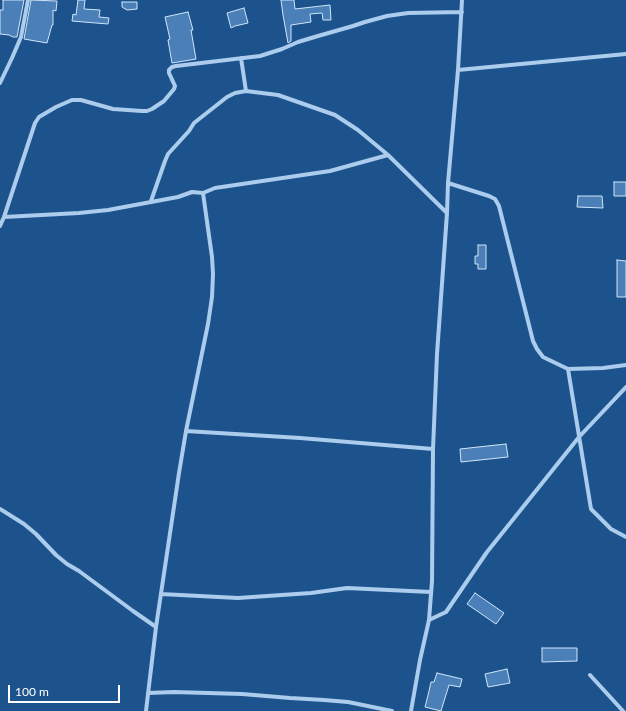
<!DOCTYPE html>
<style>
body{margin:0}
#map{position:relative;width:626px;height:711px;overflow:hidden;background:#1d538d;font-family:Lato,sans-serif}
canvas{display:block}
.scale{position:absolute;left:8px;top:685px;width:112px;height:18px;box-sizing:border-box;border:2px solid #fff;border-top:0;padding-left:5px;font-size:12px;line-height:14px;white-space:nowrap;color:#fff;-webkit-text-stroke:3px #1d538d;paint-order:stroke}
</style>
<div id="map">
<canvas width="626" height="711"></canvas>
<div class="scale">100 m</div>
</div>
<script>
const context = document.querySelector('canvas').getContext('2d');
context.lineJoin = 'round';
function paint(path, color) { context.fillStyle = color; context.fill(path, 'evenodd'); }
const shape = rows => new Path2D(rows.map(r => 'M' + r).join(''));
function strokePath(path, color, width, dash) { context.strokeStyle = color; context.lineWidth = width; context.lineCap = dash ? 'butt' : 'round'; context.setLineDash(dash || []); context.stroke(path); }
const building = shape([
 [3,0,24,0,17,37,13,37,9,35,0,34,0,10,3,10,3,0],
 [31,0,57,1,56,11,53,10,53,25,52,25,47,43,24,39,31,0],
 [78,0,85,0,84,9,100,10,99,17,109,18,108,24,72,21,73,14,76,15,78,0],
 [281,0,294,0,295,9,330,5,331,20,323,20,322,13,310,14,311,22,291,25,291,41,288,43,283,15,281,0],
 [122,2,137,2,137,9,127,10,122,7,122,2],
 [244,8,248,23,235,26,231,28,227,13,244,8],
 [188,12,193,30,191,30,196,59,172,63,168,40,170,39,165,17,188,12],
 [614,182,626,182,626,196,614,196,614,182],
 [578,196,602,196,603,208,577,207,578,196],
 [478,245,486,245,486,269,478,269,478,264,475,264,475,256,478,256,478,245],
 [617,260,626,261,626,297,617,297,617,260],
 [506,444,508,457,461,462,460,449,506,444],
 [475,593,504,613,496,624,467,604,475,593],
 [542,648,577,648,577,661,542,662,542,648],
 [507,669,510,683,488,687,485,674,507,669],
 [437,673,462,679,460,687,449,685,441,711,425,707,429,691,431,682,434,682,437,673]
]);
const street = shape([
 [241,58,246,91],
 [458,70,626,54],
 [0,83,12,58,21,37,28,0],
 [448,183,489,196,495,199,499,206,533,341,537,349,543,357,568,369,603,368,626,365],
 [151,201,165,161,168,154,189,131,194,123,227,97,235,93,246,91,278,95,335,115,358,130,388,155,447,213],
 [4,217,79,213,108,210,178,197,192,192,203,193,215,188,330,171,388,155],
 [0,226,4,217,35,123,39,117,56,107,72,100,81,100,113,109,142,111,147,111,152,109,164,101,174,89,175,86,169,73,169,70,172,67,176,66,260,56,282,49,298,42,318,36,353,26,365,22,387,16,408,13,462,12],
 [568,369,591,509,611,529,626,537],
 [186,431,300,438,433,449],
 [0,509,24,524,36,534,56,555,67,564,79,571,133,611,156,627],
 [161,594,238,598,311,593,347,588,431,592],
 [429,620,446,612,487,552,579,437,626,387],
 [590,675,623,711],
 [148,693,174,692,242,694,290,698,324,700,348,702,392,711],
 [146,711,156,627,179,473,186,431,208,324,212,297,213,274,212,257,203,193],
 [411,711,420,660,429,620,432,581,433,449,437,354,447,213,448,183,458,70,462,0]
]);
paint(building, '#4a80b7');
strokePath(building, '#d0e5f9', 1);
strokePath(street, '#abcced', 4);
</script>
